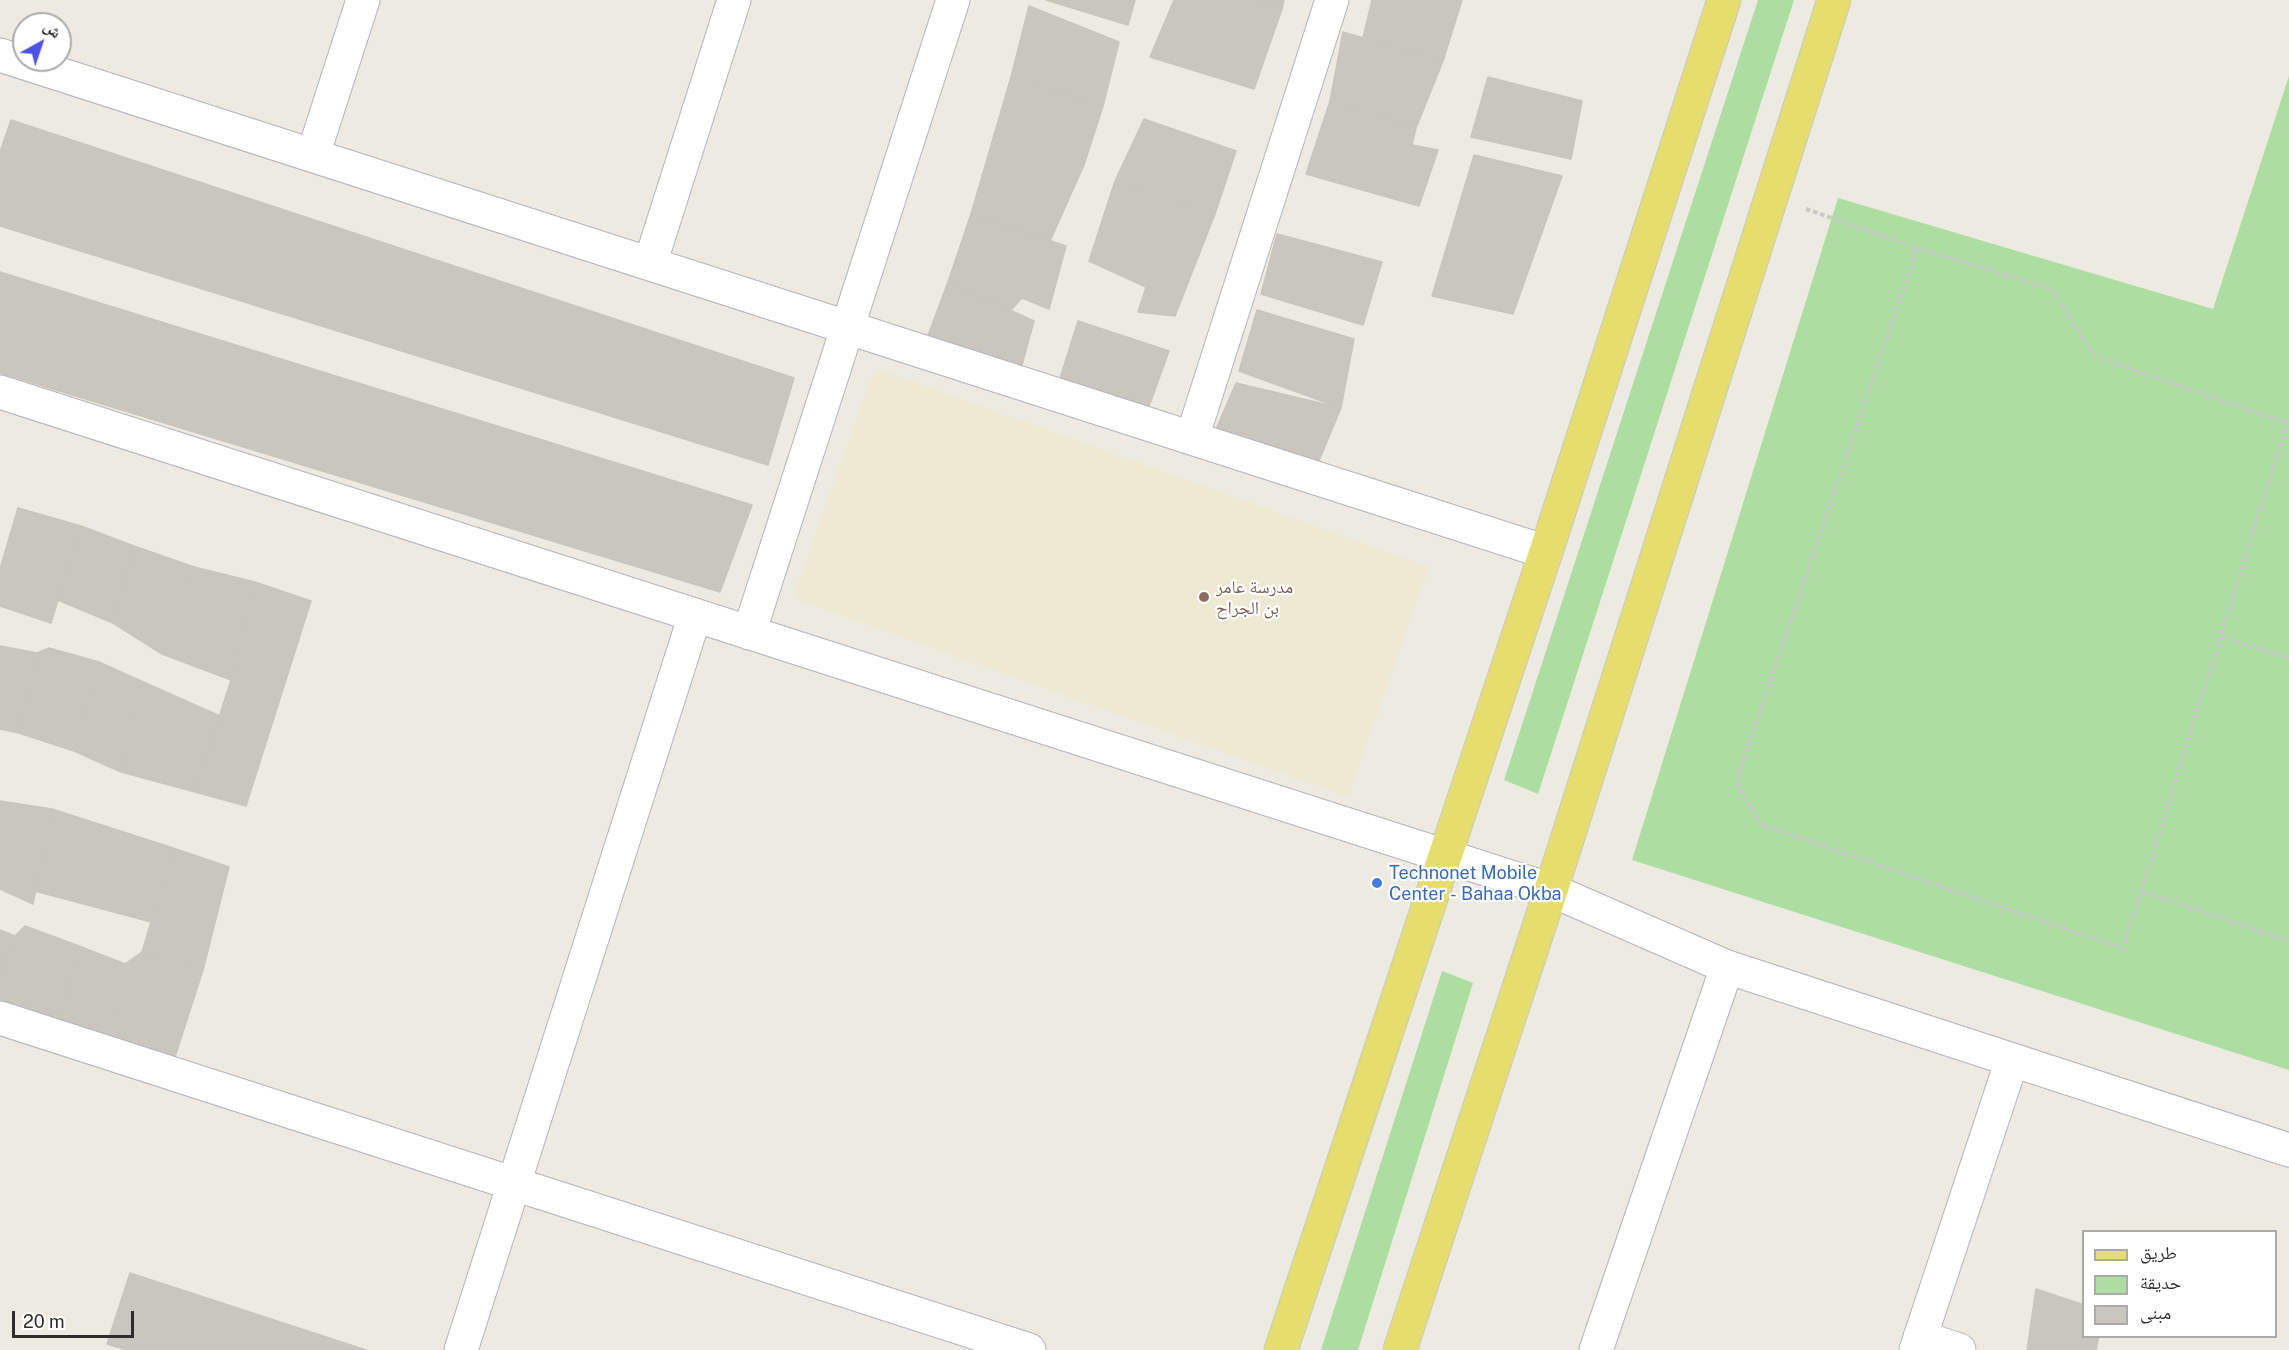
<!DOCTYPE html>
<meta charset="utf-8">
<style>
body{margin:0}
#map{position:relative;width:2289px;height:1350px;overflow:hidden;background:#edeae1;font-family:"Public Sans","Noto Naskh Arabic",sans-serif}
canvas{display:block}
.legend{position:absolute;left:2082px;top:1230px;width:195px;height:108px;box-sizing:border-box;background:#fff;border:2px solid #ababab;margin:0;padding:8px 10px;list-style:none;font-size:18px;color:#2d2d2d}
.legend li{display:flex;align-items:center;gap:12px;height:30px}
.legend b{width:30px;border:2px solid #ababab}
.north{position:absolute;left:12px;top:12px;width:60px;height:60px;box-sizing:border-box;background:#fff;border:2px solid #ababab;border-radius:50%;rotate:40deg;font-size:16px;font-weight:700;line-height:24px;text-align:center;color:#2d2d2d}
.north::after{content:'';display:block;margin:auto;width:21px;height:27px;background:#4f51eb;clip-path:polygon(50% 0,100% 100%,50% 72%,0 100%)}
.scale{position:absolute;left:12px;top:1311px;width:122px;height:27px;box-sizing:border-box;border:3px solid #2d2d2d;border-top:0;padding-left:8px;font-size:18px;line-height:21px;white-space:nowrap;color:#2d2d2d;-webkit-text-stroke:4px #fff;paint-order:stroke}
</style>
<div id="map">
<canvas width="2289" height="1350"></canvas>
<ul class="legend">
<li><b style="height:8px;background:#e5de6d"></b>طريق</li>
<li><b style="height:16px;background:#acdea2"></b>حديقة</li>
<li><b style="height:16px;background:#c9c6c0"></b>مبنى</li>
</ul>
<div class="north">ش</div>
<div class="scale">20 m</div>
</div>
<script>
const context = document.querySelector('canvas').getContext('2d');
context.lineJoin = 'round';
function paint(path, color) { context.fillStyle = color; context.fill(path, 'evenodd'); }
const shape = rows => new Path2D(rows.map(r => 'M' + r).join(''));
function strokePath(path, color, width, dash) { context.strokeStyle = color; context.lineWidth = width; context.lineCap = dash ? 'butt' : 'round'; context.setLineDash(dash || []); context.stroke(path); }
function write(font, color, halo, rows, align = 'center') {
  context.font = font + ' "Public Sans","Noto Naskh Arabic",sans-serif'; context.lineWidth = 4.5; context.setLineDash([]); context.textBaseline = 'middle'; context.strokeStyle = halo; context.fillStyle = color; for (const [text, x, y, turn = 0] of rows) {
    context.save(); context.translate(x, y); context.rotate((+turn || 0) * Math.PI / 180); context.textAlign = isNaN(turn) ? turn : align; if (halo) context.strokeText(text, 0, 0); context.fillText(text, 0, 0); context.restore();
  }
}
const education = shape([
 [875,368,1429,567,1348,797,793,598]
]);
const green = shape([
 [1758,0,1794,0,1538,794,1504,780],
 [2289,76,2289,1070,1632,860,1838,198,2213,309],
 [1442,971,1473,983,1358,1350,1321,1350]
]);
const building = shape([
 [1046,0,1135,0,1128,25,1046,0],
 [1174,0,1252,0,1282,9,1254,89,1150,57,1174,0],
 [1252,0,1284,0,1282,9,1252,0],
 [1372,0,1462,0,1443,61,1363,38,1372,0],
 [1029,6,1119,42,1103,106,1011,77,1029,6],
 [1343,32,1443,61,1416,128,1330,101,1343,32],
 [1011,77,1103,106,1084,165,992,142,1011,77],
 [1488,77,1582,101,1571,159,1471,137,1488,77],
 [1330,101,1416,128,1412,145,1438,150,1419,206,1306,174,1330,101],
 [1144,119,1236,151,1215,214,1115,181,1144,119],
 [11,120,794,378,768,465,0,226,0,152,11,120],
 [992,142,1084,165,1050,241,971,214,992,142],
 [1474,155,1562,176,1513,314,1432,296,1474,155],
 [1115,181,1215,214,1175,316,1138,312,1146,287,1089,261,1115,181],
 [971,214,1066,246,1049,309,1022,298,1012,309,948,282,971,214],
 [1277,234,1382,262,1363,325,1261,294,1277,234],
 [0,272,752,505,720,592,0,373,0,272],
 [948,282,1034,321,1020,372,926,341,948,282],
 [1257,310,1354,339,1341,408,1239,371,1257,310],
 [1078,321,1169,351,1147,412,1058,385,1078,321],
 [1236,383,1341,408,1318,463,1214,434,1236,383],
 [18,508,81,526,51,623,0,606,0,569,18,508],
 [81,526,134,546,113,623,58,600,81,526],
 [134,546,194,567,162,654,113,623,134,546],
 [194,567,255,582,231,680,162,654,194,567],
 [255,582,311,601,246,806,195,792,231,680,255,582],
 [0,646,37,653,19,733,0,729,0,646],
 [49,648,99,662,74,751,19,733,37,653,49,648],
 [99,662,141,681,121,772,74,751,99,662],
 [141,681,220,716,195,792,121,772,141,681],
 [0,801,52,809,33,904,0,889,0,801],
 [52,809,173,848,151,922,35,891,52,809],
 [173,848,229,867,203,970,142,952,173,848],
 [25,926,79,946,59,1025,0,1002,0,978,15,936,25,926],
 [0,930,15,936,0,978,0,930],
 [79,946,125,964,110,1040,59,1025,79,946],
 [142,952,203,970,173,1063,110,1040,125,964,142,952],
 [130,1273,366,1350,127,1350,107,1344,130,1273],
 [2036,1289,2084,1305,2084,1336,2099,1336,2096,1350,2027,1350,2036,1289]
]);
const path = shape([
 [1806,209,1917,248,1736,783,1761,825,2122,948,2141,891,2289,941],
 [1917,248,2052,289,2094,356,2289,424],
 [2221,637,2289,658],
 [2141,891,2287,424]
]);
const street = shape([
 [0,55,1546,552],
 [313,155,363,0],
 [650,264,734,0],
 [0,392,1551,890,1727,967,2289,1150],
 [1192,438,1332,0],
 [749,633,953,0],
 [0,1018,1029,1350],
 [1920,1337,1959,1350],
 [461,1350,695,615],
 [1596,1350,1727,967],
 [1916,1350,2012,1060]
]);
const primary = shape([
 [1281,1350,1546,552,1724,0],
 [1400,1350,1551,890,1834,0]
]);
const markers = [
 [1204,597,6,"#8d6e63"],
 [1377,883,6,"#3f7fe0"]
];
const educationNames = [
 ["مدرسة عامر",1216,587],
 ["بن الجراح",1216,608]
];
const shopNames = [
 ["Technonet Mobile",1389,873],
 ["Center - Bahaa Okba",1389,894]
];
paint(education, '#ede9d2');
paint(green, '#acdea2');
paint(building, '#c9c6c0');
strokePath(building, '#c8c6ba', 1.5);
strokePath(street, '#b4b4bf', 35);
strokePath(primary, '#c8c8c8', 35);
strokePath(path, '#c8c8c8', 4, [4.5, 3]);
strokePath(street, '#fff', 33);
strokePath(primary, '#e5de6d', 33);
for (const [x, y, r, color] of markers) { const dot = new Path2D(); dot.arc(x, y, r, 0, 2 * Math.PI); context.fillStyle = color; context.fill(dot); strokePath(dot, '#fff', 2); }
write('18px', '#785e54', '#fff', educationNames, 'left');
write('18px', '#366cbe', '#fff', shopNames, 'left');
</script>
